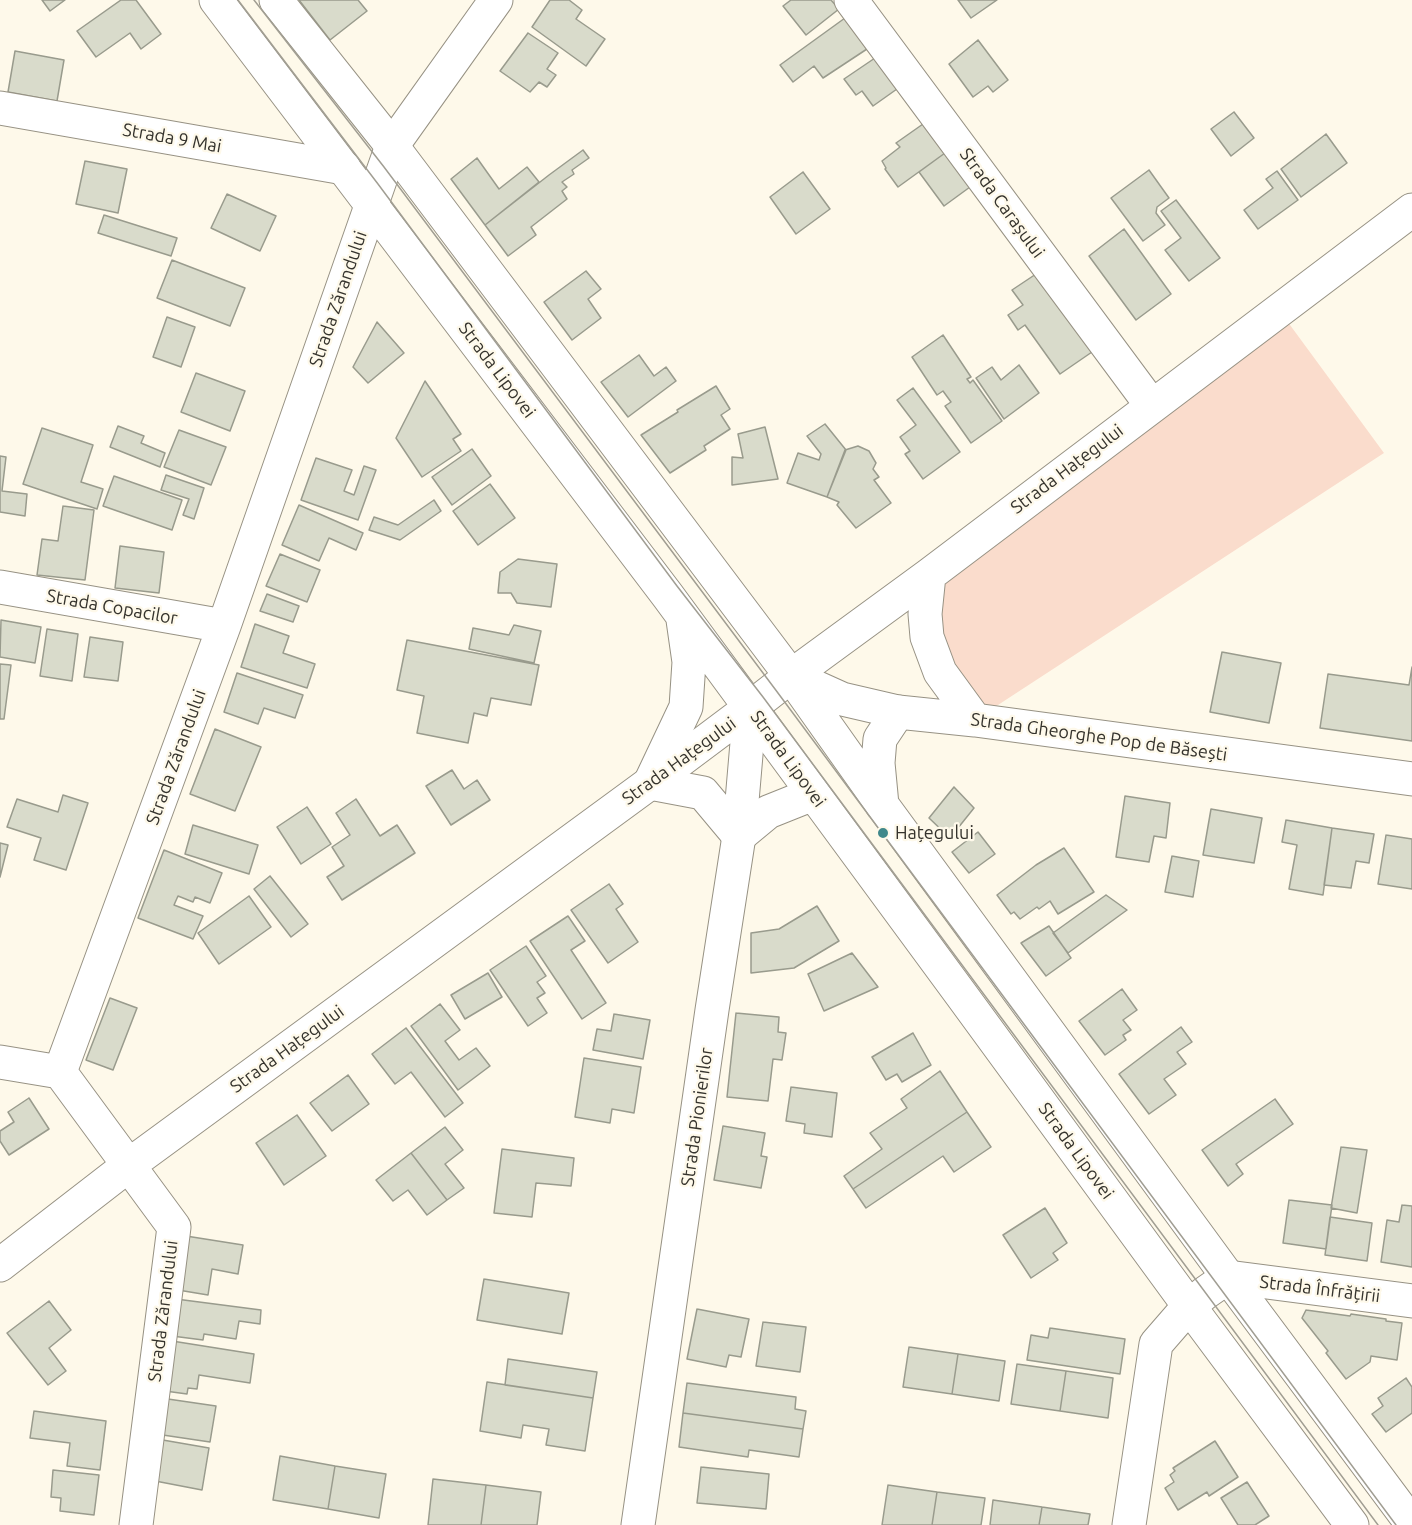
<!DOCTYPE html>
<meta charset="utf-8">
<style>
body{margin:0}
canvas{display:block;background:#fef9ea}
</style>
<canvas width="1412" height="1525"></canvas>
<script>
const context = document.querySelector('canvas').getContext('2d');
context.lineJoin = 'round';
function paint(path, color) { context.fillStyle = color; context.fill(path, 'evenodd'); }
const shape = rows => new Path2D(rows.map(r => 'M' + r).join(''));
function strokePath(path, color, width, dash) { context.strokeStyle = color; context.lineWidth = width; context.lineCap = dash ? 'butt' : 'round'; context.setLineDash(dash || []); context.stroke(path); }
function write(font, color, halo, rows, align = 'center') {
  context.font = font + ' Ubuntu,sans-serif'; context.lineWidth = 4.5; context.setLineDash([]); context.textBaseline = 'middle'; context.strokeStyle = halo; context.fillStyle = color; for (const [text, x, y, turn = 0] of rows) {
    context.save(); context.translate(x, y); context.rotate((+turn || 0) * Math.PI / 180); context.textAlign = isNaN(turn) ? turn : align; if (halo) context.strokeText(text, 0, 0); context.fillText(text, 0, 0); context.restore();
  }
}
const green = shape([
 [1279,310,1384,453,975,720,940,672,929,575]
]);
const building = shape([
 [42,0,65,0,50,11,42,0],
 [121,0,136,0,161,34,141,49,130,33,96,57,77,31,121,0],
 [299,0,358,0,367,11,330,40,299,0],
 [550,0,569,0,582,10,576,19,605,39,586,66,532,27,550,0],
 [791,0,831,0,839,9,806,35,783,6,791,0],
 [958,0,997,0,971,18,958,0],
 [845,18,867,49,823,78,814,66,793,82,780,65,845,18],
 [528,33,558,53,547,69,556,75,547,87,539,82,530,92,500,71,528,33],
 [978,40,1008,80,993,92,988,86,973,97,949,64,978,40],
 [15,51,64,60,57,101,8,92,15,51],
 [875,58,897,89,873,106,862,91,856,95,844,79,875,58],
 [1234,112,1254,138,1231,156,1211,129,1234,112],
 [923,124,945,153,898,187,885,169,886,168,882,161,900,147,896,143,923,124],
 [1326,134,1347,163,1301,197,1281,169,1326,134],
 [583,150,589,158,572,170,574,174,562,182,567,187,562,191,567,199,531,227,536,235,508,256,485,225,549,175,583,150],
 [945,153,970,187,944,206,919,172,945,153],
 [477,158,499,189,527,167,539,182,485,225,451,179,477,158],
 [85,161,127,169,118,213,76,204,85,161],
 [1149,170,1169,198,1157,207,1156,213,1165,225,1143,241,1111,198,1149,170],
 [1277,171,1298,200,1258,229,1244,210,1273,188,1266,179,1277,171],
 [803,172,830,209,796,234,770,197,803,172],
 [227,194,276,216,260,251,211,228,227,194],
 [1176,200,1220,258,1189,281,1165,250,1181,238,1161,211,1176,200],
 [104,215,177,238,171,256,98,233,104,215],
 [1124,229,1171,294,1136,320,1089,256,1124,229],
 [172,260,245,288,230,326,157,298,172,260],
 [586,271,601,289,588,299,601,318,572,340,544,302,586,271],
 [1036,274,1092,352,1060,374,1025,325,1018,330,1008,315,1023,305,1012,290,1036,274],
 [167,317,195,327,181,367,153,357,167,317],
 [377,322,404,353,368,383,353,367,377,322],
 [943,335,971,377,967,379,970,383,973,380,1002,421,971,443,945,406,951,402,943,391,937,395,912,357,943,335],
 [639,355,654,376,666,367,676,381,628,417,601,382,639,355],
 [1019,365,1039,393,1004,419,976,378,992,367,1001,380,1019,365],
 [196,373,245,391,230,431,181,412,196,373],
 [425,381,461,434,453,439,461,451,422,477,396,438,425,381],
 [716,386,730,409,721,415,730,429,704,446,706,450,670,473,641,435,678,412,677,410,716,386],
 [913,388,960,452,923,479,905,454,910,451,900,437,916,425,897,400,913,388],
 [825,424,846,450,827,497,787,483,798,453,819,460,821,454,807,436,825,424],
 [118,426,144,436,141,443,165,453,160,467,110,447,118,426],
 [765,427,778,479,732,485,732,457,743,458,738,434,765,427],
 [42,428,93,445,81,482,103,489,97,509,23,484,42,428],
 [179,430,226,447,211,485,164,467,179,430],
 [858,446,869,451,876,463,873,469,879,477,874,480,891,503,856,528,837,505,839,502,827,497,845,450,858,446],
 [472,449,491,476,452,505,432,477,472,449],
 [0,456,6,457,2,491,27,494,25,516,0,512,0,456],
 [316,458,352,470,344,491,354,495,364,466,376,470,358,520,301,500,316,458],
 [166,475,204,488,194,519,183,515,189,499,161,490,166,475],
 [114,476,182,500,172,530,103,506,114,476],
 [490,484,515,518,478,545,453,511,490,484],
 [434,500,441,511,400,540,369,530,374,517,398,525,434,500],
 [299,505,363,533,356,550,329,538,319,561,282,545,299,505],
 [63,506,94,510,85,580,37,575,42,539,58,541,63,506],
 [120,546,164,552,159,593,115,588,120,546],
 [280,554,320,570,307,602,266,586,280,554],
 [518,559,557,564,551,607,517,603,511,593,498,593,500,572,518,559],
 [267,594,299,606,293,622,260,611,267,594],
 [1,620,41,627,35,663,0,657,1,620],
 [255,624,289,636,283,653,315,664,307,688,241,667,255,624],
 [514,625,541,631,534,663,469,649,473,628,509,635,514,625],
 [47,629,78,634,72,681,40,676,47,629],
 [90,637,123,642,118,681,84,677,90,637],
 [407,640,539,665,531,705,491,698,487,716,474,713,468,743,417,733,424,696,397,690,407,640],
 [1222,652,1281,663,1269,723,1210,712,1222,652],
 [0,664,11,665,4,719,0,719,0,664],
 [1412,667,1412,741,1320,728,1328,674,1409,685,1412,667],
 [237,673,303,695,295,718,264,708,258,724,224,712,237,673],
 [215,729,261,747,235,811,190,794,215,729],
 [452,770,464,789,477,780,490,800,451,825,426,786,452,770],
 [954,787,974,808,950,838,929,818,954,787],
 [63,795,88,803,66,870,34,860,41,838,7,827,17,799,58,812,63,795],
 [1125,796,1170,803,1166,838,1154,836,1149,862,1116,857,1125,796],
 [356,799,380,836,397,825,415,853,342,900,327,877,344,866,332,847,350,835,336,813,356,799],
 [307,807,331,844,301,864,277,827,307,807],
 [1211,809,1262,818,1254,863,1203,855,1211,809],
 [1286,820,1332,828,1323,895,1289,889,1297,845,1282,842,1286,820],
 [193,825,258,845,249,874,185,854,193,825],
 [1332,828,1374,834,1369,863,1356,861,1351,888,1324,885,1332,828],
 [978,832,995,854,969,873,952,852,978,832],
 [1386,835,1412,839,1412,889,1378,884,1386,835],
 [0,843,8,845,0,877,0,843],
 [1064,848,1094,892,1058,914,1050,901,1039,909,1037,907,1020,919,1014,912,1011,914,997,895,1036,865,1064,848],
 [164,850,222,873,210,903,195,897,193,902,178,896,174,905,203,916,193,939,138,918,164,850],
 [1172,856,1199,861,1193,897,1165,892,1172,856],
 [270,876,308,924,291,937,254,889,270,876],
 [609,884,623,904,616,909,638,942,608,963,571,910,609,884],
 [1106,895,1127,910,1068,953,1053,933,1106,895],
 [249,896,271,927,219,964,198,933,249,896],
 [817,906,839,941,794,968,751,973,751,933,779,929,817,906],
 [568,916,585,941,571,950,606,1003,582,1019,530,941,568,916],
 [1049,926,1071,958,1046,976,1021,943,1049,926],
 [526,946,546,976,537,982,545,993,537,998,547,1013,528,1026,490,970,526,946],
 [852,953,878,987,824,1011,808,974,852,953],
 [488,973,502,997,465,1019,451,995,488,973],
 [1122,989,1137,1010,1123,1020,1131,1030,1123,1035,1126,1040,1105,1055,1079,1021,1122,989],
 [110,998,137,1008,113,1070,86,1060,110,998],
 [440,1004,460,1030,445,1041,459,1060,476,1048,490,1066,458,1090,411,1026,440,1004],
 [736,1013,779,1017,778,1032,786,1033,782,1060,773,1059,768,1101,727,1097,736,1013],
 [614,1014,650,1020,643,1059,593,1050,597,1029,611,1031,614,1014],
 [1181,1027,1192,1042,1177,1052,1186,1064,1164,1079,1176,1095,1149,1114,1119,1074,1181,1027],
 [406,1028,463,1103,445,1117,411,1072,395,1084,372,1054,406,1028],
 [913,1033,931,1065,902,1082,897,1074,886,1080,872,1057,913,1033],
 [584,1058,641,1067,634,1113,612,1109,610,1123,575,1117,584,1058],
 [940,1071,967,1112,853,1189,844,1176,882,1149,870,1133,907,1108,901,1099,940,1071],
 [348,1075,369,1104,332,1131,310,1103,348,1075],
 [791,1087,837,1093,832,1137,804,1133,805,1124,786,1121,791,1087],
 [29,1098,49,1129,9,1155,0,1141,0,1131,14,1122,8,1112,29,1098],
 [1275,1099,1293,1124,1236,1164,1243,1174,1228,1186,1202,1150,1275,1099],
 [967,1112,991,1147,954,1172,943,1156,866,1208,853,1189,967,1112],
 [297,1115,326,1156,284,1185,256,1143,297,1115],
 [723,1126,765,1133,761,1156,767,1157,761,1188,714,1180,723,1126],
 [445,1127,463,1150,445,1164,464,1188,447,1200,411,1153,445,1127],
 [1341,1147,1367,1150,1357,1213,1331,1208,1341,1147],
 [502,1149,574,1158,571,1186,536,1183,532,1217,494,1213,502,1149],
 [411,1153,447,1200,427,1215,408,1190,393,1201,376,1180,411,1153],
 [1289,1200,1332,1205,1326,1249,1283,1243,1289,1200],
 [1402,1205,1412,1206,1412,1267,1381,1262,1387,1220,1399,1222,1402,1205],
 [1045,1208,1067,1243,1053,1253,1058,1260,1031,1278,1003,1235,1045,1208],
 [1330,1217,1372,1223,1367,1261,1325,1255,1330,1217],
 [186,1236,243,1245,238,1274,212,1269,208,1295,178,1290,186,1236],
 [484,1279,569,1293,562,1334,477,1320,484,1279],
 [176,1299,261,1310,260,1324,239,1321,236,1339,204,1334,203,1340,172,1336,176,1299],
 [49,1301,71,1330,49,1348,66,1371,48,1385,7,1333,49,1301],
 [697,1309,749,1319,741,1357,729,1355,726,1367,687,1359,697,1309],
 [1306,1310,1350,1316,1351,1314,1386,1319,1386,1321,1402,1323,1397,1360,1371,1356,1370,1362,1346,1379,1326,1353,1328,1351,1302,1318,1306,1310],
 [763,1322,806,1327,800,1372,756,1366,763,1322],
 [1050,1328,1125,1339,1120,1374,1027,1360,1031,1335,1048,1338,1050,1328],
 [172,1341,254,1354,250,1383,199,1375,197,1389,188,1388,187,1394,165,1391,172,1341],
 [909,1347,958,1354,952,1394,903,1387,909,1347],
 [958,1354,1005,1361,999,1401,952,1394,958,1354],
 [508,1359,597,1372,593,1398,505,1385,508,1359],
 [1017,1364,1066,1371,1060,1411,1011,1404,1017,1364],
 [1066,1371,1113,1378,1108,1418,1060,1411,1066,1371],
 [1406,1378,1412,1387,1412,1413,1386,1432,1372,1414,1383,1406,1378,1398,1406,1378],
 [487,1382,593,1398,585,1451,546,1445,549,1429,523,1425,521,1438,480,1431,487,1382],
 [687,1383,796,1397,795,1409,806,1411,803,1429,683,1413,687,1383],
 [161,1398,216,1406,210,1442,156,1434,161,1398],
 [34,1411,106,1421,100,1470,67,1466,70,1443,30,1438,34,1411],
 [683,1413,803,1429,799,1457,749,1450,748,1457,679,1447,683,1413],
 [157,1439,209,1448,202,1490,150,1480,157,1439],
 [1215,1441,1238,1477,1209,1496,1207,1492,1178,1510,1165,1488,1174,1482,1170,1475,1175,1471,1173,1468,1215,1441],
 [280,1456,335,1466,328,1509,273,1500,280,1456],
 [335,1466,386,1474,379,1518,328,1509,335,1466],
 [701,1467,769,1474,766,1509,697,1503,701,1467],
 [53,1470,99,1475,94,1515,60,1511,61,1498,51,1497,53,1470],
 [433,1479,486,1485,481,1525,428,1525,433,1479],
 [1247,1482,1269,1516,1255,1525,1238,1525,1221,1498,1247,1482],
 [486,1485,541,1492,537,1525,481,1525,486,1485],
 [888,1485,937,1492,932,1525,882,1525,888,1485],
 [937,1492,985,1498,981,1525,932,1525,937,1492],
 [993,1500,1042,1507,1039,1525,990,1525,993,1500],
 [1042,1507,1090,1514,1088,1525,1039,1525,1042,1507]
]);
const street = shape([
 [851,0,1152,406],
 [0,108,344,168],
 [929,575,925,614,927,637,940,672,975,720],
 [0,587,224,626],
 [791,676,842,699,898,712,975,720,1412,779],
 [0,1062,60,1072],
 [0,1265,129,1165,650,783,750,708,791,676,929,575,1412,210],
 [136,1525,174,1227,60,1072,224,626,392,146,496,0],
 [638,1525,712,1010,739,836,750,708],
 [1129,1525,1156,1344,1189,1306,1205,1293,1228,1277,1412,1301]
]);
const secondary = shape([
 [216,0,668,596,960,993,1189,1306,1352,1525],
 [276,0,392,146,791,676,883,806,1228,1277,1412,1524],
 [683,620,689,662,686,707,650,783,703,793,739,836,768,812,813,794],
 [882,805,878,763,880,739,898,712]
]);
const tram = shape([
 [238,0,378,184,677,586,763,697,1378,1525],
 [254,0,384,167,775,689,1396,1525]
]);
const markers = [
 [883,833,6,"#40888b"]
];
const streetNames = [
 ["Strada 9 Mai",172,138,10],
 ["Strada Carașului",1002,203,54],
 ["Strada Zărandului",338,299,-71],
 ["Strada Lipovei",497,370,53],
 ["Strada Hațegului",1067,469,-37],
 ["Strada Copacilor",112,607,10],
 ["Strada Gheorghe Pop de Băsești",1099,737,8],
 ["Strada Zărandului",176,757,-70],
 ["Strada Lipovei",788,759,54],
 ["Strada Hațegului",679,761,-36],
 ["Strada Hațegului",287,1049,-36],
 ["Strada Pionierilor",697,1117,-82],
 ["Strada Lipovei",1076,1151,54],
 ["Strada Înfrățirii",1320,1289,7],
 ["Strada Zărandului",163,1311,-83]
];
const poiNames = [
 ["Hațegului",895,833]
];
paint(green, '#fadccc');
paint(building, '#d9dbcb');
strokePath(building, '#999b8d', 1.5);
strokePath(street, '#979284', 35);
strokePath(secondary, '#979284', 35);
strokePath(street, '#fff', 33);
strokePath(secondary, '#fff', 33);
strokePath(tram, '#a19e93', 1.5);
for (const [x, y, r, color] of markers) { const dot = new Path2D(); dot.arc(x, y, r, 0, 2 * Math.PI); context.fillStyle = color; context.fill(dot); strokePath(dot, '#fef9ea', 2); }
write('18px', '#35332d', '#fef9ea', streetNames);
write('18px', '#35332d', '#fef9ea', poiNames, 'left');
</script>
